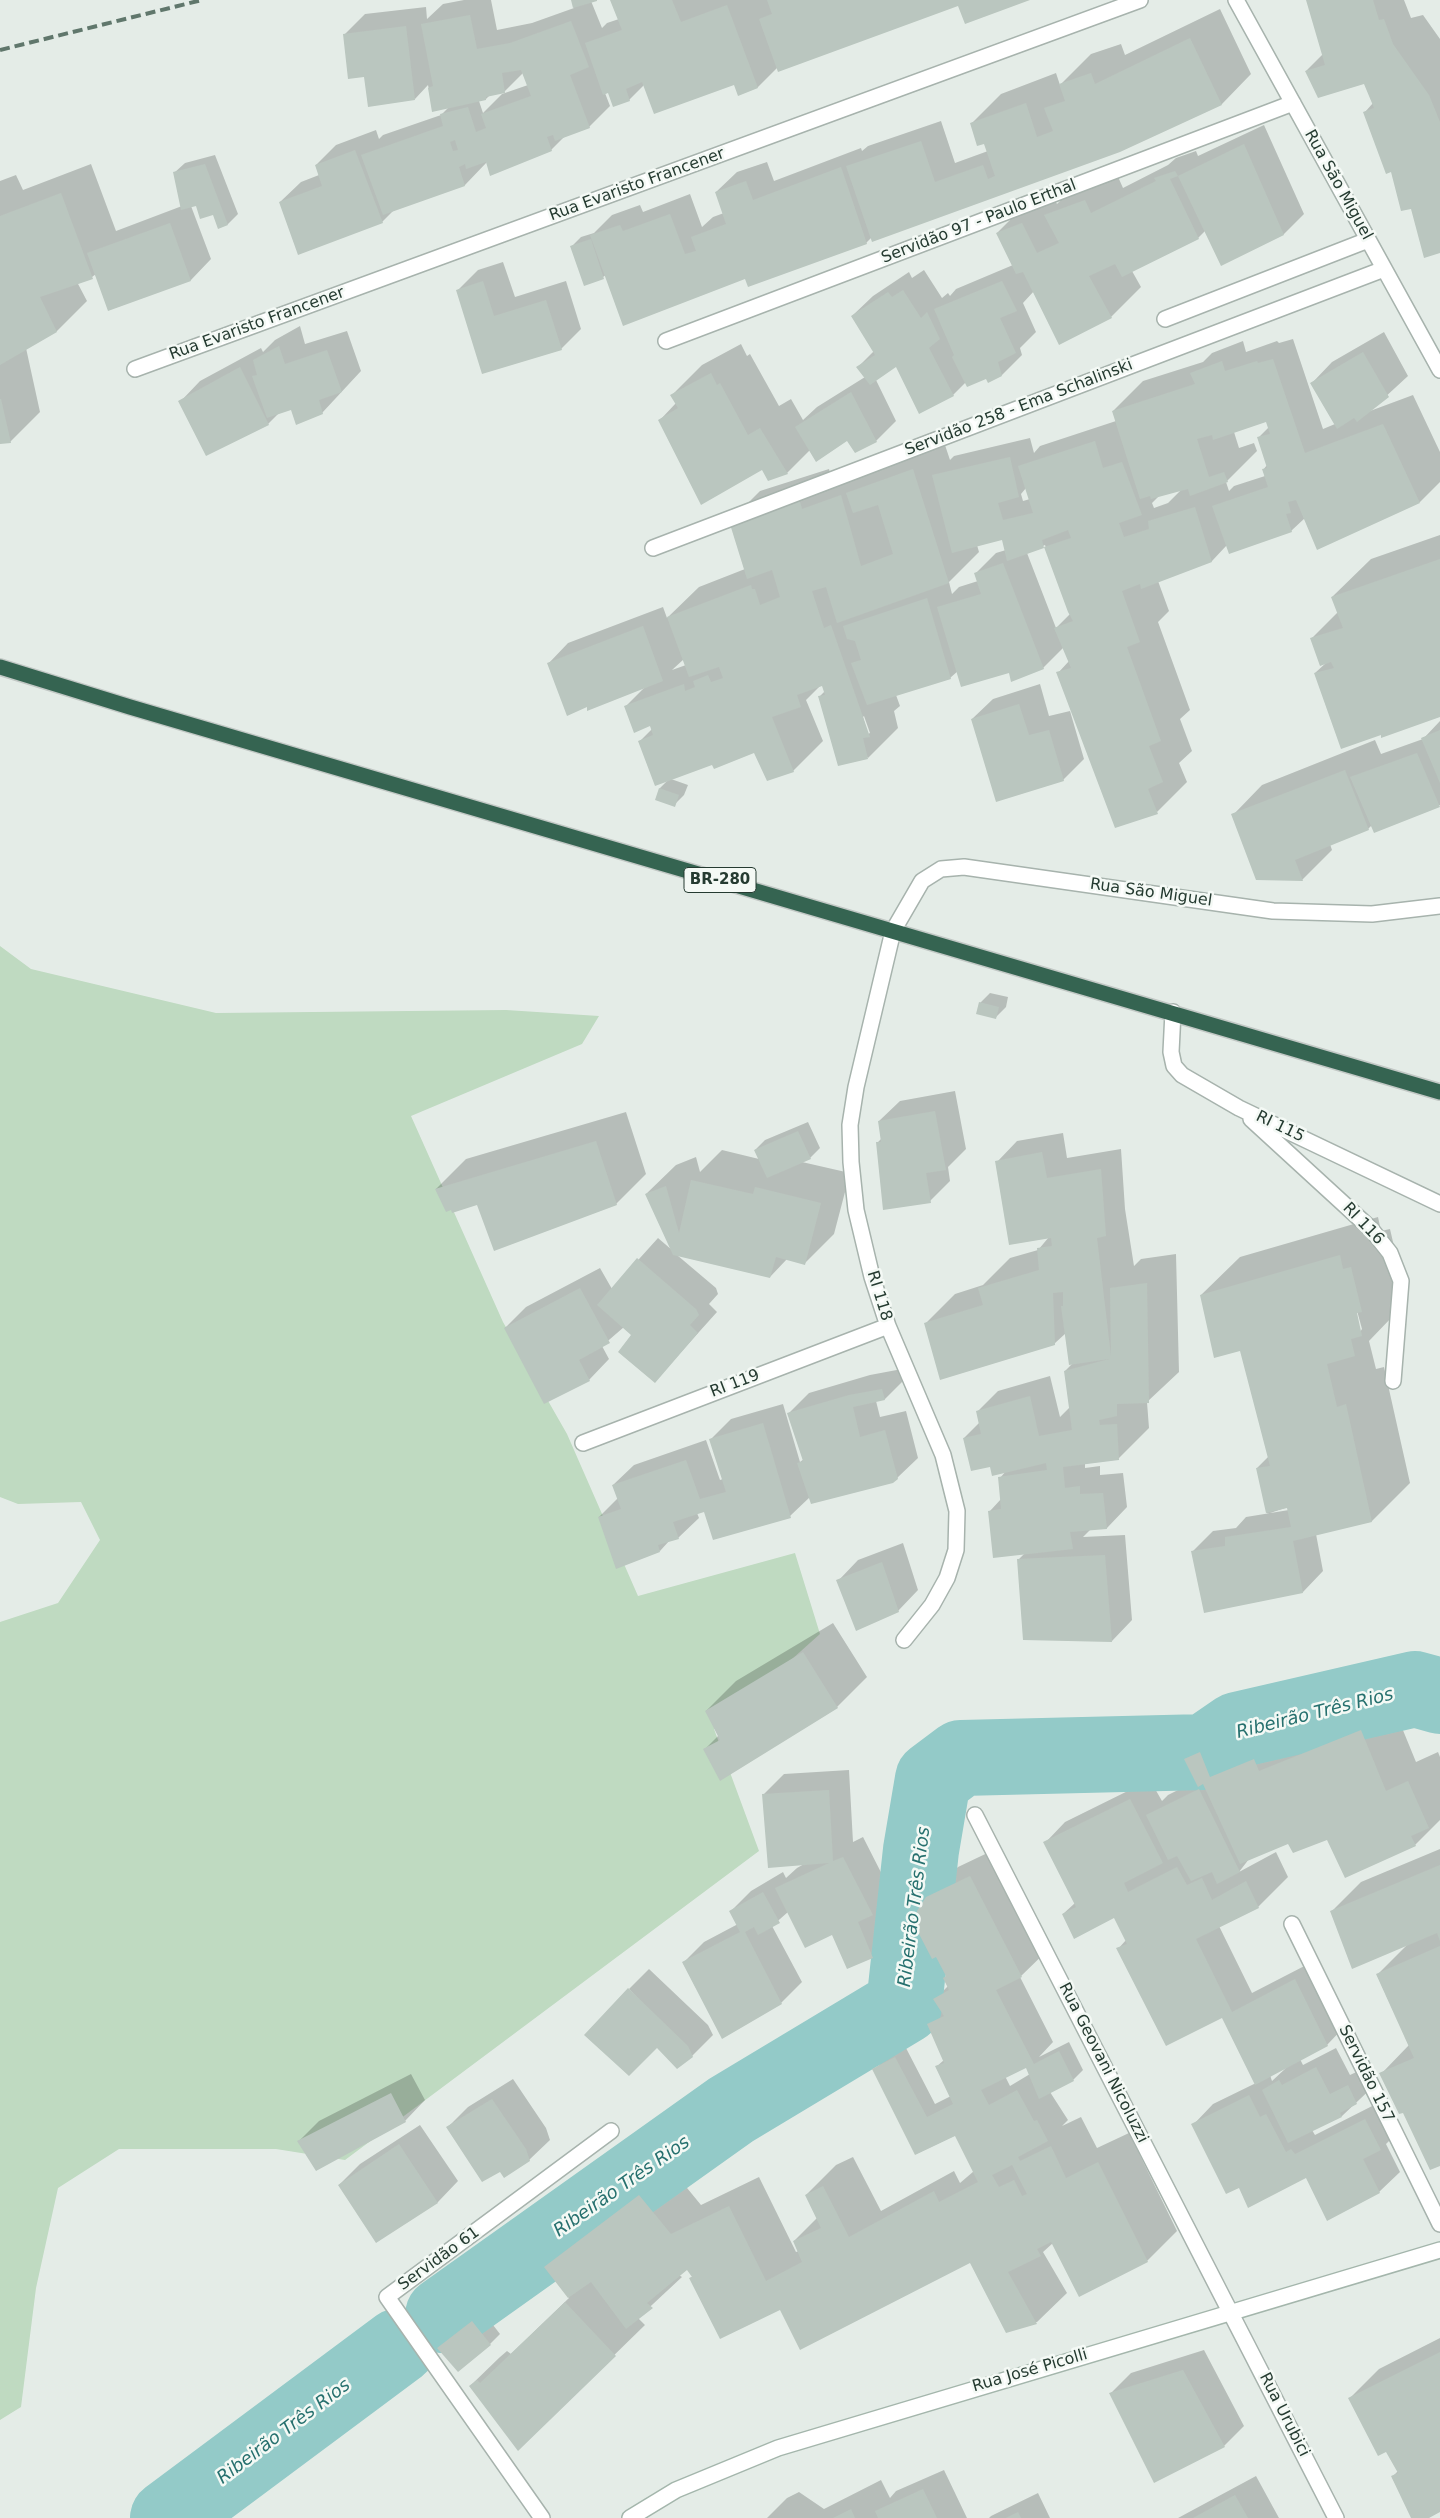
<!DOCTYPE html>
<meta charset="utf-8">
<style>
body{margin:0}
canvas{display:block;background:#e4ece7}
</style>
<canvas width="1440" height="2518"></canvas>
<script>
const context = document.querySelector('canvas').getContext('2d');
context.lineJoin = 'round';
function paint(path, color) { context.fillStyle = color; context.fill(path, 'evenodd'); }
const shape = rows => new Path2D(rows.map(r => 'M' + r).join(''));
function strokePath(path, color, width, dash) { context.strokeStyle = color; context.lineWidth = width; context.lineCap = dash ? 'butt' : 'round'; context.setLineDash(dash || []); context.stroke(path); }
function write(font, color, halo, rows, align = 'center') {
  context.font = font + ' "DejaVu Sans",sans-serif'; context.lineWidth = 5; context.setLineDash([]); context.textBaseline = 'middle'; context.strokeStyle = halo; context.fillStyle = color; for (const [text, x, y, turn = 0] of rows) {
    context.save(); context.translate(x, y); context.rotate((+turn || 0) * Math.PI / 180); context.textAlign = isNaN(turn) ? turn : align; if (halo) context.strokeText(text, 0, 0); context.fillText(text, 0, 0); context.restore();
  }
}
const green = shape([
 [0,946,31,969,216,1013,506,1010,599,1016,582,1044,411,1116,503,1322,567,1434,638,1596,795,1553,820,1634,714,1729,759,1851,345,2160,276,2149,119,2149,58,2188,36,2288,21,2407,0,2420,0,1622,58,1603,100,1540,81,1502,18,1504,0,1497]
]);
const shadow = shape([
 [464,0,491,0,497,30,532,23,574,8,572,0,595,0,591,1,602,28,607,23,619,19,612,0,1027,0,958,4,778,67,758,87,739,94,735,83,644,85,629,100,609,92,605,93,610,106,589,127,565,136,551,150,487,162,465,185,395,209,382,222,280,202,301,182,319,175,316,165,336,145,376,130,379,139,383,135,441,115,449,107,433,110,428,85,415,99,365,75,344,35,365,14,426,7,427,19,443,4],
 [523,73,528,85,502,94],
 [504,92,483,113,479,101,486,99,490,95],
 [1308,0,1404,0,1411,18,1423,15,1440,39,1440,252,1392,171,1365,112,1373,103,1365,83,1306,71,1323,54],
 [1220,9,1251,74,1222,104,872,237,866,243,746,277,606,275,603,277,571,247,581,237,594,233,612,215,640,205,643,212,690,194,702,227,713,217,724,213,716,192,737,172,767,162,774,181,861,148,862,151,868,146,941,121,955,163,988,151,985,142,971,124,1001,94,1056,73,1060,85,1091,54,1121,44,1125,55],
 [1264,125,1304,214,1284,234,1222,264,1205,231,1198,238,1132,271,1141,287,1111,317,1034,291,1023,303,1036,332,1020,348,1022,355,1002,375,966,382,953,395,896,365,876,380,896,421,876,441,847,440,810,450,787,473,763,468,660,420,676,403,672,395,702,365,741,344,747,356,750,354,779,406,791,399,803,420,817,407,865,377,858,367,874,351,852,316,873,296,909,272,912,278,924,270,942,298,948,293,950,296,956,289,1013,265,997,233,1027,203,1052,194,1057,204,1076,185,1115,170,1123,188,1168,165,1176,158,1196,151,1198,156],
 [215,155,238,214,228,224,219,227,213,213,197,204,191,206,211,259,191,280,109,310,96,274,92,277,77,282,87,301,57,331,26,348,40,412,10,442,0,443,0,181,16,175,23,190,91,164,116,231,182,206,174,173,185,163],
 [503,262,515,297,566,281,581,329,561,349,483,372,457,291,478,270],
 [300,326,305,344,347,331,361,371,322,413,292,408,279,413,268,424,180,402,200,381,261,348,263,352,275,340],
 [1384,332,1408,376,1370,411,1413,395,1440,452,1440,482,1420,502,1305,518,1291,531,1227,545,1212,561,1158,581,1169,611,1158,622,1190,710,1180,719,1192,751,1179,763,1187,782,1157,812,1058,673,1069,661,1064,647,1043,668,1009,672,958,671,950,678,896,695,900,706,894,711,898,728,868,758,819,697,825,691,823,685,820,686,806,700,823,741,793,771,755,751,713,763,671,779,688,785,684,795,674,805,656,799,660,788,669,779,640,741,652,729,650,725,626,706,646,686,588,706,548,664,568,643,663,607,667,618,699,587,745,569,730,521,760,491,829,469,832,480,943,439,950,460,954,456,1030,438,1034,453,1040,446,1116,421,1113,411,1143,381,1203,362,1212,353,1243,341,1246,352,1277,341,1279,343,1293,339,1323,429,1335,424,1312,383,1332,362],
 [1267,421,1269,427,1259,437,1267,465,1263,470,1265,476,1234,486,1229,491,1226,482,1257,451,1254,443,1239,448,1234,432],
 [1026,488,1030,499,1023,501,1021,494],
 [1182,489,1168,503,1154,508,1152,503,1159,496],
 [1003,538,1006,550,996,553,975,574,978,581,959,587,952,594,949,582,979,552,977,545],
 [1045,545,1070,614,1056,628,1027,553],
 [684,659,686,665,672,670],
 [864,716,870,733,868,734,863,717],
 [1440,535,1440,716,1315,673,1327,662,1311,639,1338,612,1332,597,1371,559],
 [1040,684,1049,716,1070,711,1084,759,1063,780,972,719,993,699],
 [1440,721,1440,805,1372,825,1368,829,1330,844,1332,850,1302,880,1233,815,1262,785,1375,740,1381,754,1423,739],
 [990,993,1008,997,1006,1007,996,1017,980,1003],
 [955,1091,966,1149,948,1167,950,1181,930,1201,877,1143,882,1138,879,1121,900,1101],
 [626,1112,646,1174,616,1204,478,1203,436,1189,466,1159],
 [808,1122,820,1148,810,1158,802,1162,850,1173,834,1234,804,1264,787,1259,770,1277,677,1255,716,1288,718,1294,709,1304,717,1312,655,1381,633,1335,624,1327,602,1346,609,1359,589,1380,505,1328,526,1307,600,1268,612,1289,658,1238,672,1250,646,1194,676,1165,696,1157,700,1172,722,1150,759,1159,755,1150,765,1140],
 [1063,1133,1067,1158,1121,1149,1125,1209,1134,1266,1141,1259,1176,1254,1179,1372,1147,1402,1149,1428,1119,1458,1085,1463,1085,1468,1100,1466,1100,1475,1123,1473,1127,1507,1107,1528,1091,1529,1083,1537,1125,1535,1132,1620,1112,1641,1019,1559,1025,1553,990,1511,1001,1499,1000,1478,1006,1471,991,1466,964,1438,980,1422,978,1411,998,1391,1050,1376,1060,1417,1070,1407,1065,1371,1073,1363,1066,1333,1054,1344,925,1324,955,1294,983,1285,1010,1258,1038,1250,1049,1237,997,1162,1017,1141],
 [1378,1217,1381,1231,1390,1229,1400,1272,1400,1296,1391,1306,1393,1316,1369,1341,1376,1369,1384,1367,1410,1483,1372,1521,1316,1534,1323,1571,1303,1592,1193,1551,1213,1531,1236,1528,1246,1517,1289,1510,1288,1507,1267,1514,1257,1468,1269,1456,1241,1350,1201,1295,1240,1257],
 [1354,1307,1356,1307,1362,1329,1360,1332],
 [902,1369,905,1379,885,1399,876,1401,880,1417,906,1411,918,1458,897,1478,810,1497,790,1516,705,1510,697,1513,699,1518,678,1538,670,1540,660,1551,599,1517,618,1498,613,1485,634,1465,706,1440,720,1480,723,1479,711,1439,731,1419,783,1404,800,1462,804,1459,789,1413,809,1393,870,1375],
 [903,1543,918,1590,898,1611,838,1581,858,1560],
 [833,1623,867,1677,837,1707,705,1749,719,1735,706,1711,736,1681],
 [1391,1701,1416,1762,1438,1752,1440,1757,1440,1820,1415,1845,1327,1838,1289,1842,1249,1859,1239,1872,1276,1852,1288,1877,1258,1907,1219,1926,1252,1993,1316,1960,1347,2024,1327,2045,1300,2059,1303,2065,1336,2048,1350,2075,1369,2066,1377,2083,1342,2116,1312,2130,1315,2135,1386,2099,1401,2129,1386,2144,1400,2172,1379,2192,1306,2176,1193,2125,1213,2104,1256,2083,1222,2016,1118,1949,1126,1940,1114,1916,1063,1914,1075,1903,1045,1843,1065,1822,1150,1780,1162,1801,1168,1795,1196,1781,1185,1759,1215,1730,1230,1723,1240,1748,1284,1730,1289,1742],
 [1286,2068,1272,2081,1270,2075],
 [849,1770,853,1842,863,1837,892,1894,880,1906,893,1936,873,1956,848,1968,833,1933,788,1912,772,1926,802,1982,781,2003,722,2037,683,1963,704,1942,738,1924,730,1912,751,1891,783,1872,786,1878,797,1868,804,1864,763,1795,784,1774],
 [1000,1847,1052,1946,1020,1977,1053,2042,1039,2057,1069,2042,1083,2070,1073,2080,1050,2092,1068,2120,1062,2126,1081,2117,1097,2148,1129,2133,1177,2231,1147,2261,1053,2243,1043,2252,1067,2293,1037,2322,1007,2331,971,2261,781,2308,690,2278,693,2276,688,2268,679,2275,682,2277,638,2318,645,2325,518,2449,470,2386,500,2357,507,2351,511,2354,569,2298,546,2267,598,2220,669,2166,701,2205,759,2177,796,2252,799,2251,794,2241,817,2218,806,2195,836,2165,853,2157,881,2211,954,2171,960,2183,974,2171,956,2135,916,2154,874,2070,884,2060,906,2048,935,2104,951,2096,936,2067,944,2060,928,2024,942,2010,935,1999,948,1986,927,1898,958,1867],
 [1031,2064,1030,2074,1010,2086,1005,2076],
 [1440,1849,1440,2165,1403,2112,1381,2074,1409,2045,1377,1975,1407,1945,1331,1912,1361,1882],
 [649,1969,708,2025,713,2035,692,2056,629,1989],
 [411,2074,425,2100,405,2121,299,2141,319,2121],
 [513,2079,546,2128,550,2140,529,2160,500,2170,448,2127,468,2107],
 [420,2125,458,2181,438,2202,377,2241,339,2185,360,2164],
 [483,2312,500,2334,490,2344,439,2348],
 [1440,2338,1440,2511,1426,2518,1412,2518,1392,2477,1398,2471,1387,2450,1350,2398,1379,2369],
 [1204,2350,1244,2426,1224,2446,1111,2393,1131,2373],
 [944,2470,967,2518,767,2518,787,2498,799,2492,824,2509,881,2480,890,2498,896,2491],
 [1256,2476,1279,2518,1178,2518],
 [1038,2493,1050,2518,989,2518,991,2516]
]);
const river = shape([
 [443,2315,731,2110,904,2006,921,1850,933,1779,961,1758,1205,1752,1237,1730,1415,1689,1440,1696],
 [168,2518,399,2346]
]);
const building = shape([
 [571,0,597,0,597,1,573,8],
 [610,0,672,0,681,22,727,5,758,88,738,96,734,85,654,114,642,82,626,89,630,101,613,107,608,93,603,95,585,43,622,30],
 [767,0,1030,0,965,24,958,6,778,72,759,19,772,14],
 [1306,0,1373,0,1379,20,1384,19,1393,44,1429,95,1440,122,1440,253,1424,258,1411,209,1401,211,1391,172,1386,174,1363,112,1374,108,1364,84,1318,98,1305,71,1325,65],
 [470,15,477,49,510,43,571,21,589,67,570,75,590,128,555,141,553,135,547,137,552,151,490,176,486,162,466,169,465,164,459,167,465,186,383,215,361,155,443,126,440,114,468,107,476,132,486,128,481,114,531,96,521,70,502,73,505,93,486,97,486,100,432,112,428,88,433,86,421,24],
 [455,140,458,150,453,151,450,142],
 [406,26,415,100,368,107,364,77,348,79,343,34],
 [1190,38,1222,105,1120,152,872,242,846,166,921,141,935,182,983,165,988,179,995,176,984,144,977,146,970,123,1026,103,1037,137,1053,131,1044,108,1065,101,1059,84,1091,73,1095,84],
 [1244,144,1284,235,1221,266,1178,176,1170,179,1199,239,1122,277,1115,264,1089,276,1112,318,1059,345,1023,272,1016,274,996,233,1022,223,1037,253,1059,243,1044,215,1085,200,1091,213,1156,181,1154,178,1175,171,1178,176],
 [355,150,383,223,298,255,279,202,322,186,315,165],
 [205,164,228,225,218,229,213,215,200,219,196,206,181,210,173,172],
 [841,167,867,244,748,287,745,279,623,326,590,235,620,225,623,231,670,214,685,254,696,251,691,237,726,224,715,192,746,181,753,200],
 [61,193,93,279,40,297,57,332,0,365,0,216],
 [170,223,191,281,108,311,87,253],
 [591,239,604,279,584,286,570,246],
 [483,281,494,316,546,300,562,350,482,374,456,290],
 [1002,281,1017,311,1000,318,1016,353,998,362,1002,376,988,383,986,379,967,387,952,357,954,355,934,309],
 [903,290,921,318,927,312,940,339,929,348,954,396,919,414,896,367,870,385,856,367,875,355,851,316,888,292,892,297],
 [279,346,285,364,327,350,342,392,319,400,323,414,296,425,291,410,267,418,252,376,257,375,253,360],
 [1363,352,1389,397,1357,422,1354,418,1337,429,1310,383],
 [1273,359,1305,453,1383,424,1420,503,1317,550,1296,500,1288,502,1291,513,1286,514,1292,532,1229,554,1212,506,1268,487,1262,469,1267,468,1257,437,1270,434,1266,422,1213,440,1212,435,1197,439,1209,477,1224,472,1228,482,1190,496,1188,489,1151,499,1150,496,1140,499,1112,411,1195,384,1190,373,1222,361,1225,371,1257,361,1258,363],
 [240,367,269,425,206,456,178,401],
 [711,373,717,385,720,383,748,435,760,428,788,474,768,481,762,470,701,505,658,420,678,408,670,395],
 [851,392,877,442,855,453,847,441,816,462,795,427],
 [0,399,1,399,11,443,0,444],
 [1095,441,1103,468,1122,462,1142,515,1119,523,1124,537,1149,529,1148,521,1195,507,1212,562,1141,589,1140,584,1122,591,1140,642,1127,647,1161,741,1149,746,1163,782,1148,789,1158,814,1115,828,1056,672,1071,668,1054,628,1073,621,1068,612,1044,547,1071,538,1068,530,1042,540,1044,548,1007,561,1002,540,952,553,932,475,1010,457,1019,497,998,503,1003,520,1033,513,1018,466],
 [913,469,949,583,837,623,826,587,812,591,824,628,831,625,870,737,863,738,868,759,838,766,818,696,825,695,822,686,797,695,801,707,772,717,794,772,767,781,754,753,714,769,712,765,655,786,638,741,653,735,650,726,634,733,624,706,684,684,685,691,695,687,693,681,708,675,711,682,723,678,719,667,689,677,667,617,751,585,752,589,755,589,760,605,780,597,772,570,747,579,729,521,799,498,802,509,841,495,861,566,893,554,878,505,853,513,846,493],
 [1440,559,1440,717,1381,738,1381,735,1341,749,1314,673,1334,668,1331,662,1320,666,1310,638,1343,628,1331,597],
 [1003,563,1044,669,1011,682,1009,673,961,687,937,607,981,594,974,573],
 [927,598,951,679,867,705,851,663,861,660,855,641,847,639,843,626],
 [643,626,663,681,587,711,587,707,567,716,547,663],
 [1019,704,1029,735,1049,730,1064,781,996,802,971,719],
 [1440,730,1440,783,1421,738],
 [1417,753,1440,807,1374,833,1350,777],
 [1345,770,1369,830,1295,860,1303,881,1256,880,1231,814],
 [659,788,679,795,675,807,655,800],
 [979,1002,999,1007,996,1019,976,1014],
 [935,1111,946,1170,926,1173,931,1203,883,1210,876,1142,881,1142,878,1121],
 [798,1131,811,1159,767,1178,754,1150],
 [596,1141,617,1205,494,1251,477,1205,452,1213,451,1210,446,1212,435,1189],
 [1042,1152,1047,1178,1101,1169,1106,1236,1097,1238,1111,1356,1110,1288,1147,1283,1149,1403,1117,1404,1117,1416,1099,1420,1100,1425,1117,1424,1119,1460,1063,1467,1065,1488,1080,1486,1080,1494,1103,1493,1107,1529,1070,1532,1073,1549,993,1558,988,1511,1001,1509,998,1477,1047,1470,1046,1463,992,1476,990,1467,971,1471,963,1438,981,1434,976,1411,1030,1396,1039,1436,1072,1430,1064,1371,1109,1359,1069,1365,1061,1306,1063,1306,1063,1292,1053,1293,1055,1345,940,1380,924,1323,983,1305,978,1288,1039,1270,1037,1248,1052,1246,1051,1238,1009,1245,995,1161],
 [691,1180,753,1194,755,1187,821,1203,805,1265,776,1257,770,1278,673,1255,645,1194,666,1186,679,1233],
 [1340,1255,1343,1269,1351,1267,1362,1312,1357,1313,1362,1336,1351,1339,1355,1356,1327,1364,1337,1407,1346,1404,1372,1522,1293,1541,1303,1593,1204,1613,1191,1551,1225,1546,1225,1537,1291,1527,1287,1508,1266,1513,1256,1468,1270,1466,1240,1351,1214,1358,1200,1295],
 [637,1258,696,1309,699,1315,690,1325,698,1333,655,1383,618,1352,631,1335,597,1305],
 [580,1288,610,1343,579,1360,590,1381,544,1404,504,1328],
 [882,1389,885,1400,853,1407,860,1437,885,1430,898,1479,893,1483,811,1504,797,1463,803,1461,787,1413,849,1395],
 [763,1423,791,1518,713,1540,704,1512,673,1522,679,1539,658,1545,660,1552,616,1569,598,1517,621,1509,612,1485,686,1460,700,1499,726,1492,709,1439],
 [1105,1555,1112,1642,1023,1640,1017,1559],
 [882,1562,899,1612,856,1631,836,1580],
 [803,1652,838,1708,720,1781,703,1749,720,1740,705,1711],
 [1361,1730,1386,1791,1408,1781,1429,1828,1411,1836,1416,1846,1345,1878,1327,1840,1293,1853,1288,1844,1240,1864,1203,1784,1198,1787,1184,1759,1200,1752,1210,1777,1254,1759,1259,1771],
 [1199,1789,1240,1872,1217,1884,1212,1872,1191,1881,1177,1856,1168,1860,1146,1815],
 [829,1790,833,1861,843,1857,873,1915,858,1922,873,1958,847,1969,832,1935,805,1948,775,1888,829,1863,768,1868,762,1794],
 [1130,1799,1163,1863,1124,1883,1128,1892,1177,1867,1187,1885,1202,1878,1212,1900,1246,1881,1259,1908,1196,1939,1232,2012,1295,1979,1328,2046,1255,2085,1222,2018,1166,2046,1116,1948,1127,1944,1114,1918,1074,1939,1062,1914,1076,1907,1043,1842],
 [1440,1865,1440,1941,1437,1933,1352,1969,1330,1911],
 [970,1876,1022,1977,996,1990,1034,2064,1059,2051,1074,2081,1039,2099,1026,2068,981,2090,989,2105,1017,2090,1034,2121,1037,2120,1048,2141,1018,2157,1020,2161,1051,2146,1066,2178,1098,2162,1148,2262,1079,2297,1051,2242,1037,2249,1041,2256,1008,2272,1037,2324,1006,2333,970,2263,800,2350,780,2310,720,2339,689,2278,692,2277,687,2270,647,2303,653,2308,626,2329,591,2282,568,2298,544,2267,639,2195,671,2234,729,2206,766,2281,802,2262,793,2241,821,2228,805,2195,823,2186,849,2237,934,2191,939,2202,978,2182,955,2136,915,2155,872,2069,895,2057,927,2117,953,2104,935,2066,944,2063,927,2024,944,2016,933,1999,949,1990,943,1978,946,1976,936,1957,932,1959,918,1932,917,1911,926,1897],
 [1012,2165,1027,2194,1022,2196,1014,2180,999,2187,992,2175],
 [763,1892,780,1923,758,1935,754,1927,745,1932,782,2004,722,2039,682,1962,740,1932,729,1911],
 [1440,1946,1440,2166,1430,2170,1403,2113,1399,2114,1379,2073,1414,2058,1376,1974],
 [628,1988,688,2046,693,2057,677,2069,657,2048,629,2076,584,2035],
 [1316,2067,1330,2094,1348,2085,1357,2104,1340,2113,1342,2117,1288,2143,1262,2090,1279,2080,1282,2085],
 [391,2093,406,2122,316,2171,297,2141],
 [1249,2095,1260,2117,1266,2114,1286,2152,1291,2149,1295,2154,1365,2119,1381,2150,1363,2159,1380,2193,1327,2221,1306,2178,1248,2208,1239,2188,1226,2194,1191,2124],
 [492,2099,526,2149,530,2161,504,2178,500,2172,482,2182,446,2127],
 [399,2144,438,2203,376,2243,338,2185],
 [565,2302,616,2356,518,2451,469,2386,477,2380,480,2383],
 [472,2321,491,2345,458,2372,437,2348],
 [1440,2352,1440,2512,1429,2518,1411,2518,1391,2476,1398,2473,1386,2452,1378,2456,1348,2398],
 [1183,2370,1225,2447,1154,2483,1109,2393],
 [923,2489,937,2518,878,2518,875,2511],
 [1235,2495,1248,2518,1193,2518],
 [851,2509,855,2518,833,2518],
 [1018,2512,1021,2518,1006,2518]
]);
const street = shape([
 [1236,0,1440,370],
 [1165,319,1368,240],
 [666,341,1293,103],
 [135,369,1140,0],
 [653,548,1384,269],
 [1173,1012,1171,1052,1174,1066,1182,1075,1239,1108,1440,1204],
 [1251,1119,1371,1229,1390,1253,1401,1281,1393,1381],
 [583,1443,888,1326],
 [904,1640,932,1605,947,1578,956,1550,957,1511,943,1455,888,1326,872,1277,856,1210,851,1162,850,1125,856,1087,893,931,922,881,941,869,964,867,1273,911,1372,914,1440,906],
 [975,1815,1336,2518],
 [1292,1924,1440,2224],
 [542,2518,387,2297,611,2131]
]);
const secondary = shape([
 [630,2518,676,2490,778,2448,1440,2250]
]);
const highway = shape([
 [0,667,130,707,1440,1092]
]);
const rail = shape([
 [0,50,202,0]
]);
const shields = [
 [720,880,72]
];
const shieldNames = [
 ["BR-280",720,880]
];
const streetNames = [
 ["Rua Evaristo Francener",637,185,-20],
 ["Rua São Miguel",1338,185,61],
 ["Servidão 97 - Paulo Erthal",979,222,-21],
 ["Rua Evaristo Francener",257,324,-20],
 ["Servidão 258 - Ema Schalinski",1019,408,-21],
 ["Rua São Miguel",1151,893,8],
 ["RI 115",1280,1127,26],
 ["RI 116",1363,1224,46],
 ["RI 118",879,1296,73],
 ["RI 119",735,1384,-21],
 ["Rua Geovani Nicoluzzi",1103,2063,63],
 ["Servidão 157",1366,2074,64],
 ["Servidão 61",439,2259,-36],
 ["Rua José Picolli",1030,2371,-16],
 ["Rua Urubici",1284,2415,63]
];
const waterNames = [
 ["Ribeirão Três Rios",1315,1714,-14],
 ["Ribeirão Três Rios",915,1907,-83],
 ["Ribeirão Três Rios",622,2187,-35],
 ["Ribeirão Três Rios",284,2432,-37]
];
paint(green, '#bfdac1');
paint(shadow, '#0003');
strokePath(river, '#93cac8', 76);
paint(building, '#bac6bf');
strokePath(street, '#a7b3ad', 18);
strokePath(secondary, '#a4b6ac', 18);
strokePath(highway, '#c2c8c5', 18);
strokePath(street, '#fff', 15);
strokePath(secondary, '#fff', 15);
strokePath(highway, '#356451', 15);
strokePath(rail, '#60776c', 4, [10, 5]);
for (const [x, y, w] of shields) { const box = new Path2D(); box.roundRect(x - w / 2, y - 12.5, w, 25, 4); context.fillStyle = '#f4f9f5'; context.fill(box); strokePath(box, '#253b31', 1); }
write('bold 15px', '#253b31', null, shieldNames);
write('16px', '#253b31', '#f4f9f5', streetNames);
write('italic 18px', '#26706e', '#f4f9f5', waterNames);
</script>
